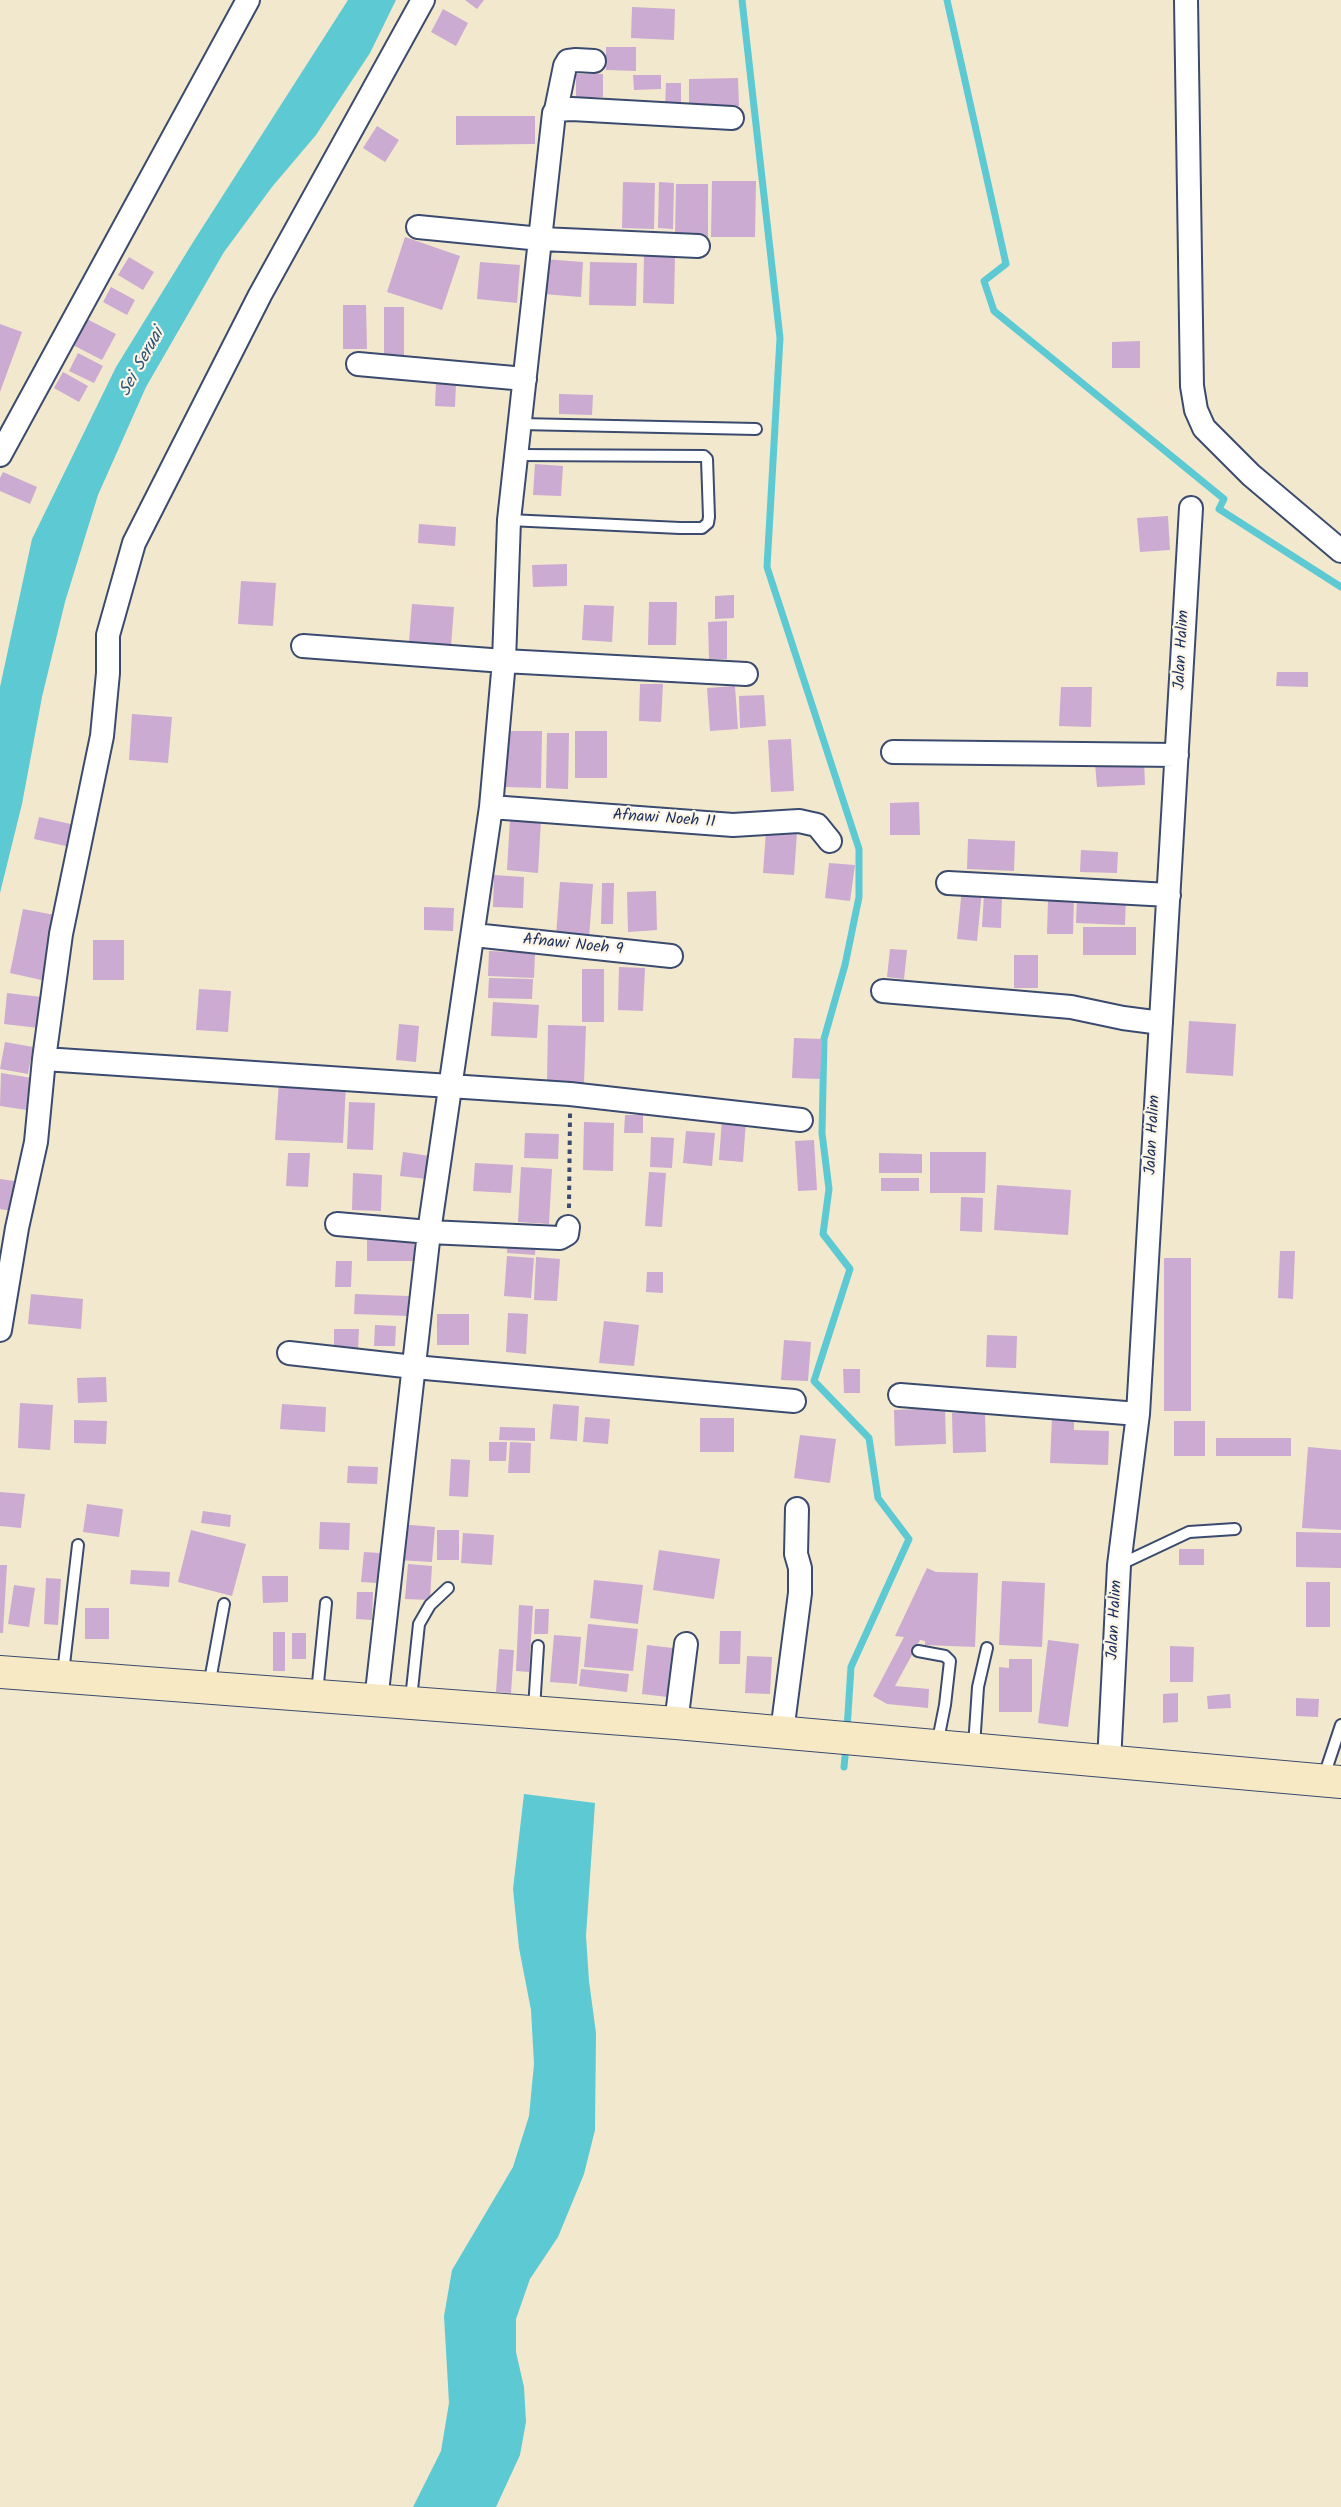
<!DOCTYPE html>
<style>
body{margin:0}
canvas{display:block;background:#f2e8cd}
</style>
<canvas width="1341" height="2507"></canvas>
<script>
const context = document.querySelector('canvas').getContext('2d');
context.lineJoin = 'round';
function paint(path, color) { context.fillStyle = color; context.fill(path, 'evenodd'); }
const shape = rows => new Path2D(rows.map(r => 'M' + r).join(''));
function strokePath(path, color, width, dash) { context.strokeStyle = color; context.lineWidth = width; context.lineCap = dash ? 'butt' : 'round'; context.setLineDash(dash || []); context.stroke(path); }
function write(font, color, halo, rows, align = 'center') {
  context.font = font + ' Kalam,sans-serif'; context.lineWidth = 4.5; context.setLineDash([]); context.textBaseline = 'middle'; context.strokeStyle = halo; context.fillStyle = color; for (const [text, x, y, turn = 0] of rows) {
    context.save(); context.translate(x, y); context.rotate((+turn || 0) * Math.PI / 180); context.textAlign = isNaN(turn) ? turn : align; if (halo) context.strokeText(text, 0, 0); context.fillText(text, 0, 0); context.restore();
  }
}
const water = shape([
 [348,0,396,0,370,53,316,135,272,187,224,252,146,387,98,495,65,602,42,697,22,804,0,893,0,687,32,539,116,367,195,239],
 [524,1794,595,1803,586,1936,589,1981,596,2033,595,2130,584,2174,558,2237,530,2279,516,2319,516,2352,524,2387,526,2422,520,2455,496,2507,413,2507,441,2451,449,2403,444,2316,452,2270,513,2167,529,2116,534,2064,531,2010,519,1948,513,1889]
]);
const stream = shape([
 [742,0,780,338,767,567,859,849,859,897,845,965,824,1039,822,1133,829,1189,823,1234,850,1269,814,1381,869,1438,878,1498,909,1539,851,1667,847,1729],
 [947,0,1006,264,984,281,994,311,1224,499,1219,509,1341,587],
 [844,1767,846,1746]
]);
const building = shape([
 [465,0,484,0,477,9],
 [632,7,675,9,674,40,631,38],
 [443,9,468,23,456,46,431,32],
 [606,47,636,47,636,71,606,70],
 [576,74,603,74,603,97,576,98],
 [633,75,661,75,661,89,634,90],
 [738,78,739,106,689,107,689,79],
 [666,83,681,83,681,108,665,108],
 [456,116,535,116,535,144,456,145],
 [377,126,399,140,385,162,363,148],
 [712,181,756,181,755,237,711,237],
 [623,182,655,183,654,229,622,228],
 [659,182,674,183,673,229,658,228],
 [676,184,708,184,708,237,675,237],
 [405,237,460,256,442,310,387,292],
 [644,255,675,255,674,304,643,303],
 [129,257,154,272,143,290,118,275],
 [544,259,583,262,581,297,543,294],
 [480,262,520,265,517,303,477,299],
 [590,262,637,263,636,306,589,305],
 [111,287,135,300,127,315,103,302],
 [343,305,366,305,367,349,343,349],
 [384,307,404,307,404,356,384,356],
 [83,317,116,334,102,360,69,343],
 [0,324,22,332,0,392],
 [1140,341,1140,368,1112,368,1112,342],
 [78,353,103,366,94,383,69,371],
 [63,372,88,386,79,402,54,388],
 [436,382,456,383,455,407,435,406],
 [559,394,593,395,592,415,559,414],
 [535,464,563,466,561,496,533,495],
 [3,472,37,487,30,504,0,491,0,478],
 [1168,516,1170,550,1140,552,1137,518],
 [419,524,456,527,455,546,418,543],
 [567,564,567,586,533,587,532,565],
 [241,581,276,583,273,626,238,624],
 [734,595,734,618,715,619,715,596],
 [649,602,677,602,676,645,648,645],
 [412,604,454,607,451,646,409,642],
 [584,605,614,606,612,642,582,640],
 [727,621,727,659,709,659,708,622],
 [1277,672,1308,672,1308,687,1276,686],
 [640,684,663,684,661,722,639,721],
 [735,686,738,729,710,731,707,688],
 [1061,687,1092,687,1091,727,1059,726],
 [764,695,766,726,740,728,739,696],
 [132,714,172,717,168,763,129,760],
 [507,731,542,731,541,788,506,787],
 [575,731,607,731,607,778,575,778],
 [547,733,569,733,568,789,546,788],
 [791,739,794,791,771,792,768,740],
 [1144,760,1145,785,1097,787,1095,763],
 [919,802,920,835,890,835,890,803],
 [39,817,75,825,70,847,34,839],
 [510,819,541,820,538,873,507,870],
 [766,831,797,833,794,875,763,873],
 [968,839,1015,841,1014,871,967,869],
 [1081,850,1118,852,1117,873,1080,872],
 [829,863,855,865,850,901,825,898],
 [494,875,524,877,523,908,493,907],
 [560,882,593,884,589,938,556,936],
 [602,883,614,883,613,924,601,924],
 [962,888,982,890,977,941,957,939],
 [656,891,657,930,628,932,627,892],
 [984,894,1002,895,1001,928,982,927],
 [1077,895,1126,897,1125,925,1076,923],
 [1048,900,1074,900,1073,934,1047,934],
 [424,907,454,908,453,931,424,930],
 [23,909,60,916,46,981,10,973],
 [1083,927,1136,927,1136,955,1083,955],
 [93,940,124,940,124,980,93,980],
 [890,949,907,950,904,979,887,977],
 [489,951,535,953,534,978,488,976],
 [1014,955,1038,955,1038,988,1014,988],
 [619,967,645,968,643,1011,618,1010],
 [582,969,604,969,604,1022,582,1022],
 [489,978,533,979,532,999,488,998],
 [199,989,231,991,228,1032,196,1030],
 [7,993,42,997,39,1028,4,1024],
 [493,1002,539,1005,537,1038,491,1036],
 [1189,1021,1236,1024,1233,1076,1186,1073],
 [399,1024,419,1026,416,1062,396,1060],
 [548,1025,586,1026,584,1083,547,1082],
 [794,1038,822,1039,820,1079,792,1078],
 [5,1042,33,1047,28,1074,0,1069],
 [1,1073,32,1078,27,1110,0,1106],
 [279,1081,346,1084,343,1143,275,1140],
 [349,1102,375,1103,373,1150,347,1149],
 [625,1115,643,1115,643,1133,624,1133],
 [722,1119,746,1121,743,1162,719,1160],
 [584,1122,614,1123,613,1171,583,1170],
 [686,1131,715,1133,712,1166,683,1163],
 [525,1133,559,1134,558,1159,524,1158],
 [651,1137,674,1138,672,1168,650,1167],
 [814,1140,817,1190,798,1191,795,1141],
 [403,1152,430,1156,427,1179,400,1176],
 [930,1152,986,1152,985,1193,930,1193],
 [288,1153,310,1153,308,1187,286,1186],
 [879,1153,922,1154,922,1173,879,1173],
 [475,1163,513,1165,511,1193,473,1191],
 [521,1167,552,1169,549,1224,518,1222],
 [649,1172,666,1173,662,1227,645,1226],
 [353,1173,382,1175,381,1211,352,1210],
 [881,1178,919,1178,919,1191,881,1191],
 [0,1179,21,1182,17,1212,0,1209],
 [997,1185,1071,1190,1068,1235,994,1230],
 [961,1197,983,1198,982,1232,960,1231],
 [367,1237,414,1237,414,1261,367,1261],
 [508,1239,536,1242,535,1255,507,1253],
 [1280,1251,1295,1251,1293,1299,1278,1298],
 [507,1256,534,1258,531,1298,504,1296],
 [536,1257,560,1259,557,1301,534,1300],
 [1164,1258,1191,1258,1191,1411,1164,1411],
 [336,1261,352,1261,351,1287,335,1287],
 [647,1272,663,1272,663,1293,646,1292],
 [31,1294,83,1299,81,1329,28,1324],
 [355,1294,409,1296,408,1316,354,1314],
 [508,1313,528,1314,526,1354,506,1352],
 [437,1314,469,1314,469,1345,437,1345],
 [604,1321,639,1325,634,1366,599,1363],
 [375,1325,396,1326,395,1346,374,1346],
 [334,1329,359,1329,358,1350,334,1350],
 [987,1335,1017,1336,1016,1368,986,1367],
 [784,1340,811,1342,808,1381,781,1380],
 [843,1369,860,1369,860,1393,844,1393],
 [106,1377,107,1402,78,1403,77,1378],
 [20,1403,53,1405,50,1450,18,1448],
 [282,1404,326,1407,325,1432,280,1429],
 [553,1404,579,1406,577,1441,550,1439],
 [945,1408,946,1444,895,1446,894,1410],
 [985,1412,986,1452,953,1453,952,1413],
 [585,1417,610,1419,608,1444,583,1442],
 [1052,1417,1074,1418,1074,1430,1109,1431,1108,1465,1050,1463],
 [700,1418,734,1418,734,1452,700,1452],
 [74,1420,107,1421,106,1444,74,1443],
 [1174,1421,1205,1421,1205,1456,1174,1456],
 [500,1427,535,1428,535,1441,499,1440],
 [800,1435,836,1439,830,1483,794,1478],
 [1216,1438,1291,1438,1291,1456,1216,1456],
 [489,1442,507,1442,506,1461,489,1461],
 [510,1442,531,1443,530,1473,508,1473],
 [1308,1447,1341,1450,1341,1530,1302,1528],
 [451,1459,470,1460,468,1497,449,1496],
 [348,1466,378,1467,377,1484,347,1483],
 [0,1492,25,1494,21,1528,0,1526],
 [87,1504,123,1509,119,1537,83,1532],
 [203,1511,231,1515,230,1527,201,1523],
 [320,1522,350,1523,349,1550,319,1549],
 [399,1524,435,1527,432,1562,397,1560],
 [191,1530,246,1544,232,1596,178,1582],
 [437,1530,459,1530,459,1560,437,1560],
 [1296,1532,1341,1533,1341,1568,1296,1567],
 [463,1533,494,1535,492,1565,461,1563],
 [1179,1549,1204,1549,1204,1565,1179,1565],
 [659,1550,720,1559,714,1599,653,1590],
 [364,1552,380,1553,377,1583,361,1582],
 [408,1564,432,1566,430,1600,405,1599],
 [0,1565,7,1565,3,1633,0,1633],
 [927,1568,936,1572,978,1573,975,1647,925,1645,925,1641,920,1640,895,1686,929,1689,928,1708,887,1704,873,1696,904,1637,895,1636],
 [131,1570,170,1572,169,1587,130,1584],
 [262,1576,288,1576,288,1602,263,1603],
 [46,1578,61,1579,58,1625,44,1624],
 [594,1580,643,1585,638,1624,590,1618],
 [1002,1581,1045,1583,1042,1647,999,1645],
 [1306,1582,1330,1582,1330,1627,1306,1627],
 [14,1585,35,1588,29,1627,8,1624],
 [357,1592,373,1592,372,1620,356,1619],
 [519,1605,533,1606,529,1672,516,1671],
 [85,1608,109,1608,109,1639,85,1639],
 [535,1609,549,1609,548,1634,534,1634],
 [588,1624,638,1629,633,1671,584,1667],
 [720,1631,741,1631,740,1664,719,1664],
 [273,1632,285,1632,285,1671,273,1671],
 [292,1633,306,1633,306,1659,292,1659],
 [554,1635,581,1637,577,1684,550,1682],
 [1048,1640,1079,1644,1068,1727,1038,1723],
 [647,1645,681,1649,676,1698,642,1694],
 [1170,1646,1194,1647,1193,1682,1170,1682],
 [499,1649,514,1650,511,1693,496,1692],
 [747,1656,772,1657,770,1694,745,1693],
 [1009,1659,1032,1659,1032,1712,999,1712,999,1667,1009,1668],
 [581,1669,629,1674,627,1692,579,1686],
 [1178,1693,1178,1722,1163,1723,1163,1694],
 [1230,1694,1231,1708,1208,1709,1207,1696],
 [1296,1698,1319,1699,1318,1717,1296,1716]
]);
const path = shape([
 [569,1208,570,1113]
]);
const service = shape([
 [520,424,756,429],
 [509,520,680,528,702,528,708,523,709,517,707,459,704,456,516,455],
 [1119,1565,1189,1532,1235,1529],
 [918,1651,945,1656,950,1661,945,1705,937,1745],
 [63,1673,78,1545],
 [209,1686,224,1604],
 [317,1693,326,1603],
 [411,1699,419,1624,430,1605,448,1588],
 [534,1709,538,1646],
 [974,1746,978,1687,987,1648],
 [1324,1776,1341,1725]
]);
const minor = shape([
 [1186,0,1192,386,1196,410,1204,428,1251,475,1341,551],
 [556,110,565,66,568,61,576,60,594,61],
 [418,227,541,239,698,246],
 [358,364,525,379],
 [0,455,248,0],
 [303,646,504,661,746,674],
 [893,752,1177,755],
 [491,807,733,825,799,821,817,825,830,841],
 [948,883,1169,895],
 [474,935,671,956],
 [883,991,1071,1007,1123,1018,1161,1023],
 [44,1059,570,1094,801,1120],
 [337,1224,429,1232,560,1238,567,1234,568,1227],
 [0,1330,17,1228,36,1142,44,1059,61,934,102,736,108,673,108,635,134,543,260,295,423,0],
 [289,1353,414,1367,794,1401],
 [900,1395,1138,1414],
 [376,1701,429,1232,491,807,504,661,509,520,554,113,556,110,572,109,732,118],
 [676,1723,686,1644],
 [782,1732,800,1593,800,1568,796,1554,797,1509],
 [1109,1762,1119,1565,1138,1414,1191,508]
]);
const secondary = shape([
 [0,1672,676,1723,1341,1782]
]);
const streetNames = [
 ["Jalan Halim",1183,650,-87],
 ["Afnawi Noeh 11",664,820,4],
 ["Afnawi Noeh 9",573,946,6],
 ["Jalan Halim",1154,1135,-87],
 ["Jalan Halim",1116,1620,-87]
];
const waterNames = [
 ["Sei Seruai",143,363,-61]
];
paint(water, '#5dcad3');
strokePath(stream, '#5dcad3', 7);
paint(building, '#cbabd1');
strokePath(service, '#3b4b6f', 14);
strokePath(minor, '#3b4b6f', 26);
strokePath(secondary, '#3b4b6f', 34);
strokePath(path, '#3b4b6f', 4, [4.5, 4.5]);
strokePath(service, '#fff', 10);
strokePath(minor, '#fff', 22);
strokePath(secondary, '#f7e9c3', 32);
write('16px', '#1b2f5e', '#fcf5e5', streetNames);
write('italic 18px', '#2c567b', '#fcf5e5', waterNames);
</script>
